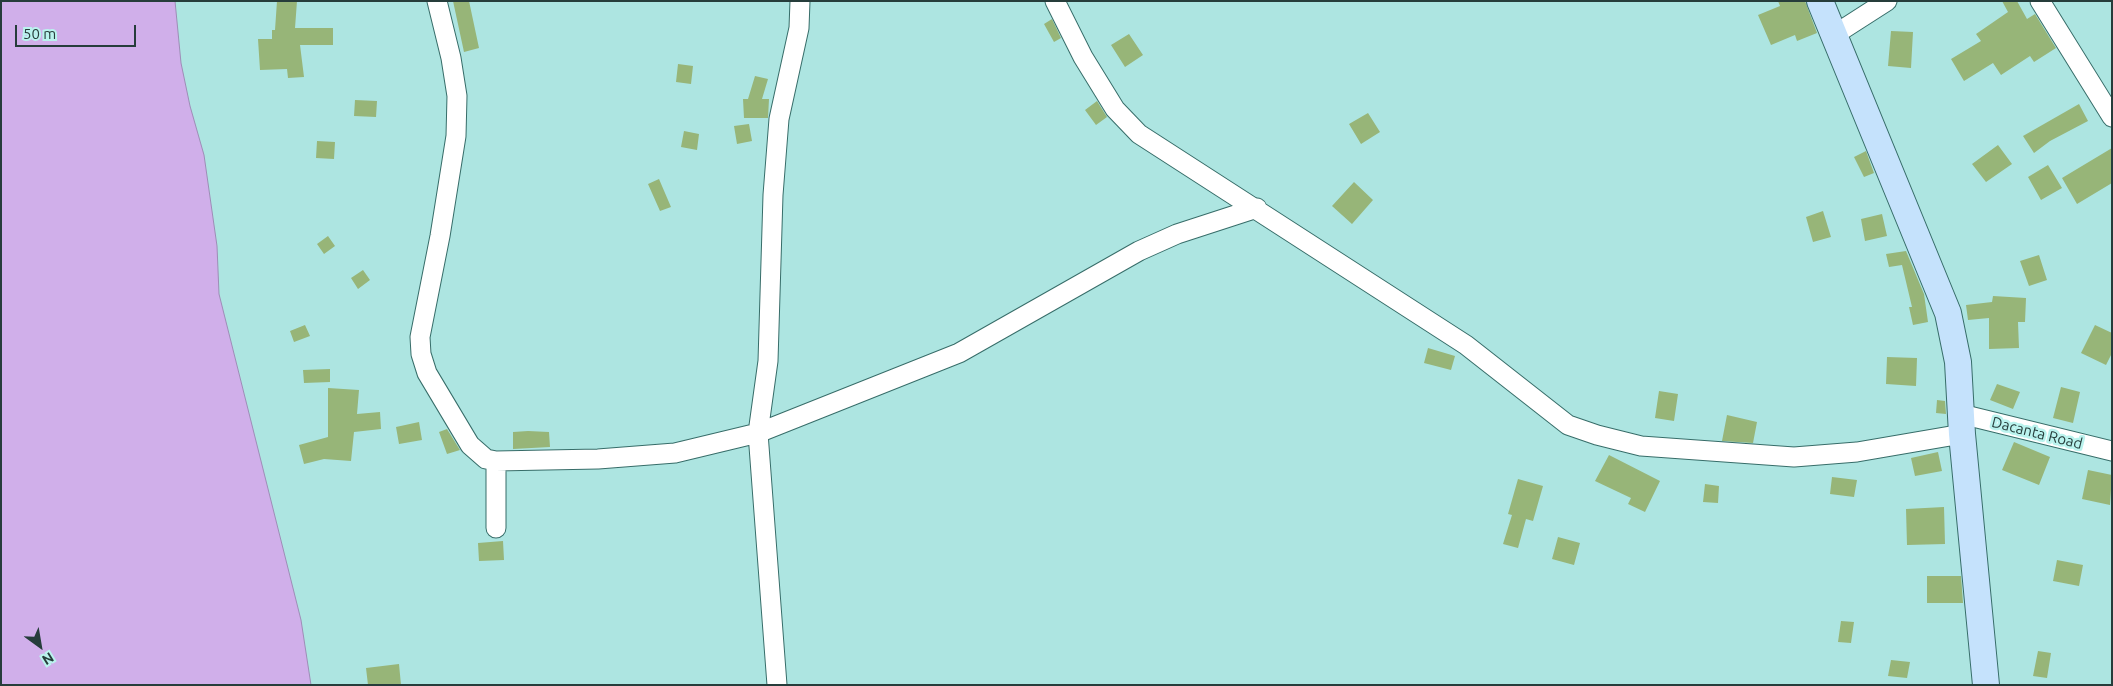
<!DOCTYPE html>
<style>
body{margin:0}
#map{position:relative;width:2113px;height:686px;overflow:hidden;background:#ade5e1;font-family:Ubuntu,sans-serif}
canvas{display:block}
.frame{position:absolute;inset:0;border:2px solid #263d3b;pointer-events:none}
.north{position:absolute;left:15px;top:621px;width:50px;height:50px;-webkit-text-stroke:4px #baf3ee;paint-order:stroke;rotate:148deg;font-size:14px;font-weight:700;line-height:20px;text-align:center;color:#263d3b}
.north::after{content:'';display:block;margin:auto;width:18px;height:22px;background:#263d3b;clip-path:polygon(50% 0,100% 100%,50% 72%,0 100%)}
.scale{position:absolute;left:15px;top:25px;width:121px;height:22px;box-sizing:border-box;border:2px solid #263d3b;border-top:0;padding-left:6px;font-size:15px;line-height:18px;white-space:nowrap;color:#263d3b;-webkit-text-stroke:4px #baf3ee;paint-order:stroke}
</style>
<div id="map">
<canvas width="2113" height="686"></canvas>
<div class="frame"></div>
<div class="north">N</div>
<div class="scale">50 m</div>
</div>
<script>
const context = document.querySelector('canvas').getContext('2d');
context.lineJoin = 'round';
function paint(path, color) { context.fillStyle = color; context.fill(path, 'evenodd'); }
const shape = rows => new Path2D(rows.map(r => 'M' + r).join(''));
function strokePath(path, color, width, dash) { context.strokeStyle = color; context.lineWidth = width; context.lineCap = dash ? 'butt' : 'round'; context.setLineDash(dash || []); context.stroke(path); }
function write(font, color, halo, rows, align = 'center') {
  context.font = font + ' Ubuntu,sans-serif'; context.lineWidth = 5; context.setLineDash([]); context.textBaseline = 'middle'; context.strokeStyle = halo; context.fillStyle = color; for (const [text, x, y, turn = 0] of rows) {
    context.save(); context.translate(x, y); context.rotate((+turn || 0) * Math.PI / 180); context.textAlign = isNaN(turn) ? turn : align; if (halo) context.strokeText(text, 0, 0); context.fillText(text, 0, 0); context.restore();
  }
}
const water = shape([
 [1,1,175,1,181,63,190,106,204,155,217,246,219,294,301,620,311,685,1,685,1,1]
]);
const building = shape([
 [277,1,297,1,295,28,333,28,333,45,300,45,304,77,288,78,287,69,260,70,258,39,272,39,272,30,275,30],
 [453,1,469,1,479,48,464,52],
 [1778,1,1805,1,1817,33,1797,41,1795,35,1771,45,1758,15,1780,6],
 [2002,1,2017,1,2027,19,2035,14,2056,48,2034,62,2030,56,2001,75,1993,63,1964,81,1951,59,1981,41,1976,34,2008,12],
 [1052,19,1061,38,1054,42,1044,24],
 [1891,31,1913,32,1911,68,1888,66],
 [1129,34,1143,55,1125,67,1111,45],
 [678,64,693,66,691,84,676,82],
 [755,76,768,79,762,99,769,99,768,118,744,118,743,99,748,99],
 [355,100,377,101,376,117,354,116],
 [1097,101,1107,117,1096,125,1085,110],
 [2079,104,2088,121,2050,141,2034,153,2023,136],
 [1368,113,1380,132,1361,144,1349,124],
 [749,124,752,141,737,144,734,126],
 [684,131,699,134,697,150,681,147],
 [317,141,335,142,334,159,316,158],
 [1998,145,2012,164,1986,182,1972,164],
 [2112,148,2112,183,2077,204,2062,178],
 [1866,151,1874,173,1864,177,1854,157],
 [2048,165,2062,188,2041,200,2028,177],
 [659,179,671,207,660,211,648,184],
 [1354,182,1373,200,1352,224,1332,206],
 [1823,211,1831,237,1813,242,1806,217],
 [1882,214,1887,236,1865,241,1861,219],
 [328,236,335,246,324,254,317,244],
 [1906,251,1924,294,1928,322,1913,325,1909,307,1912,307,1902,265,1889,267,1886,254],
 [2039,255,2047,280,2029,286,2020,261],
 [363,270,370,280,358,289,351,278],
 [1993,296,2026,298,2025,322,2018,322,2019,348,1989,349,1989,318,1968,320,1966,305,1992,302],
 [305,325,310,336,294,342,290,331],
 [2095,325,2112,333,2112,353,2106,365,2081,353],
 [1428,348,1455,356,1451,370,1424,363],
 [1887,357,1917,358,1916,386,1886,384],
 [330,369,330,382,304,383,303,370],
 [1997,384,2020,392,2013,409,1990,400],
 [2061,387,2080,392,2073,423,2053,418],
 [328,388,359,390,357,414,380,412,381,429,354,432,351,461,324,459,304,464,299,445,328,437],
 [1659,391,1678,394,1674,421,1655,418],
 [1937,400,1945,401,1946,414,1936,413],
 [1727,415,1757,422,1753,443,1722,441],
 [419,422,422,440,399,444,396,427],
 [447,429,460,450,447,454,439,432],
 [528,431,549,432,550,447,513,449,513,432],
 [2014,442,2050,457,2039,485,2002,470],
 [1938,452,1942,471,1915,476,1911,458],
 [1609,455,1660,481,1645,512,1628,504,1631,498,1595,481],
 [2088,470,2112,475,2110,505,2082,499],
 [1832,477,1857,480,1854,497,1830,494],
 [1518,479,1543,486,1533,521,1526,519,1518,548,1503,544,1512,515,1508,514],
 [1705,484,1719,486,1718,503,1703,502],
 [1944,507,1945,544,1907,545,1906,509],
 [1558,537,1580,543,1574,565,1552,559],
 [503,541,504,560,479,561,478,543],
 [2057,560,2083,565,2079,586,2053,581],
 [1927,576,1961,576,1963,603,1927,603],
 [1841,621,1854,622,1851,643,1838,642],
 [2038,651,2051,653,2047,678,2033,676],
 [1891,660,1910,662,1907,678,1888,676],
 [399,664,401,685,368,685,366,668]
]);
const street = shape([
 [437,1,451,58,457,96,456,136,440,236,420,337,421,354,427,373,470,445,486,459,496,461,598,459,675,453,758,433,959,353,1139,251,1177,234,1257,208],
 [1055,1,1083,57,1115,109,1139,134,1466,345,1568,425,1597,435,1641,446,1794,457,1857,452,1962,434],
 [2040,1,2112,117],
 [1834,35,1887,1],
 [1961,414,2112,451],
 [496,461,496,528],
 [777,685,758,433,768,361,773,195,779,119,799,28,800,1]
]);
const secondary = shape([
 [1820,1,1948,313,1958,362,1962,434,1986,685]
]);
const streetNames = [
 ["Dacanta Road",2037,433,14]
];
paint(water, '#d0afea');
strokePath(water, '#9d8db6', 1);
paint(building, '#97b578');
strokePath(street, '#376d69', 21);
strokePath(secondary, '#376d69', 28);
strokePath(street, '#fff', 19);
strokePath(secondary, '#c5e2fc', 26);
write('15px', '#263d3b', '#baf3ee', streetNames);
</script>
